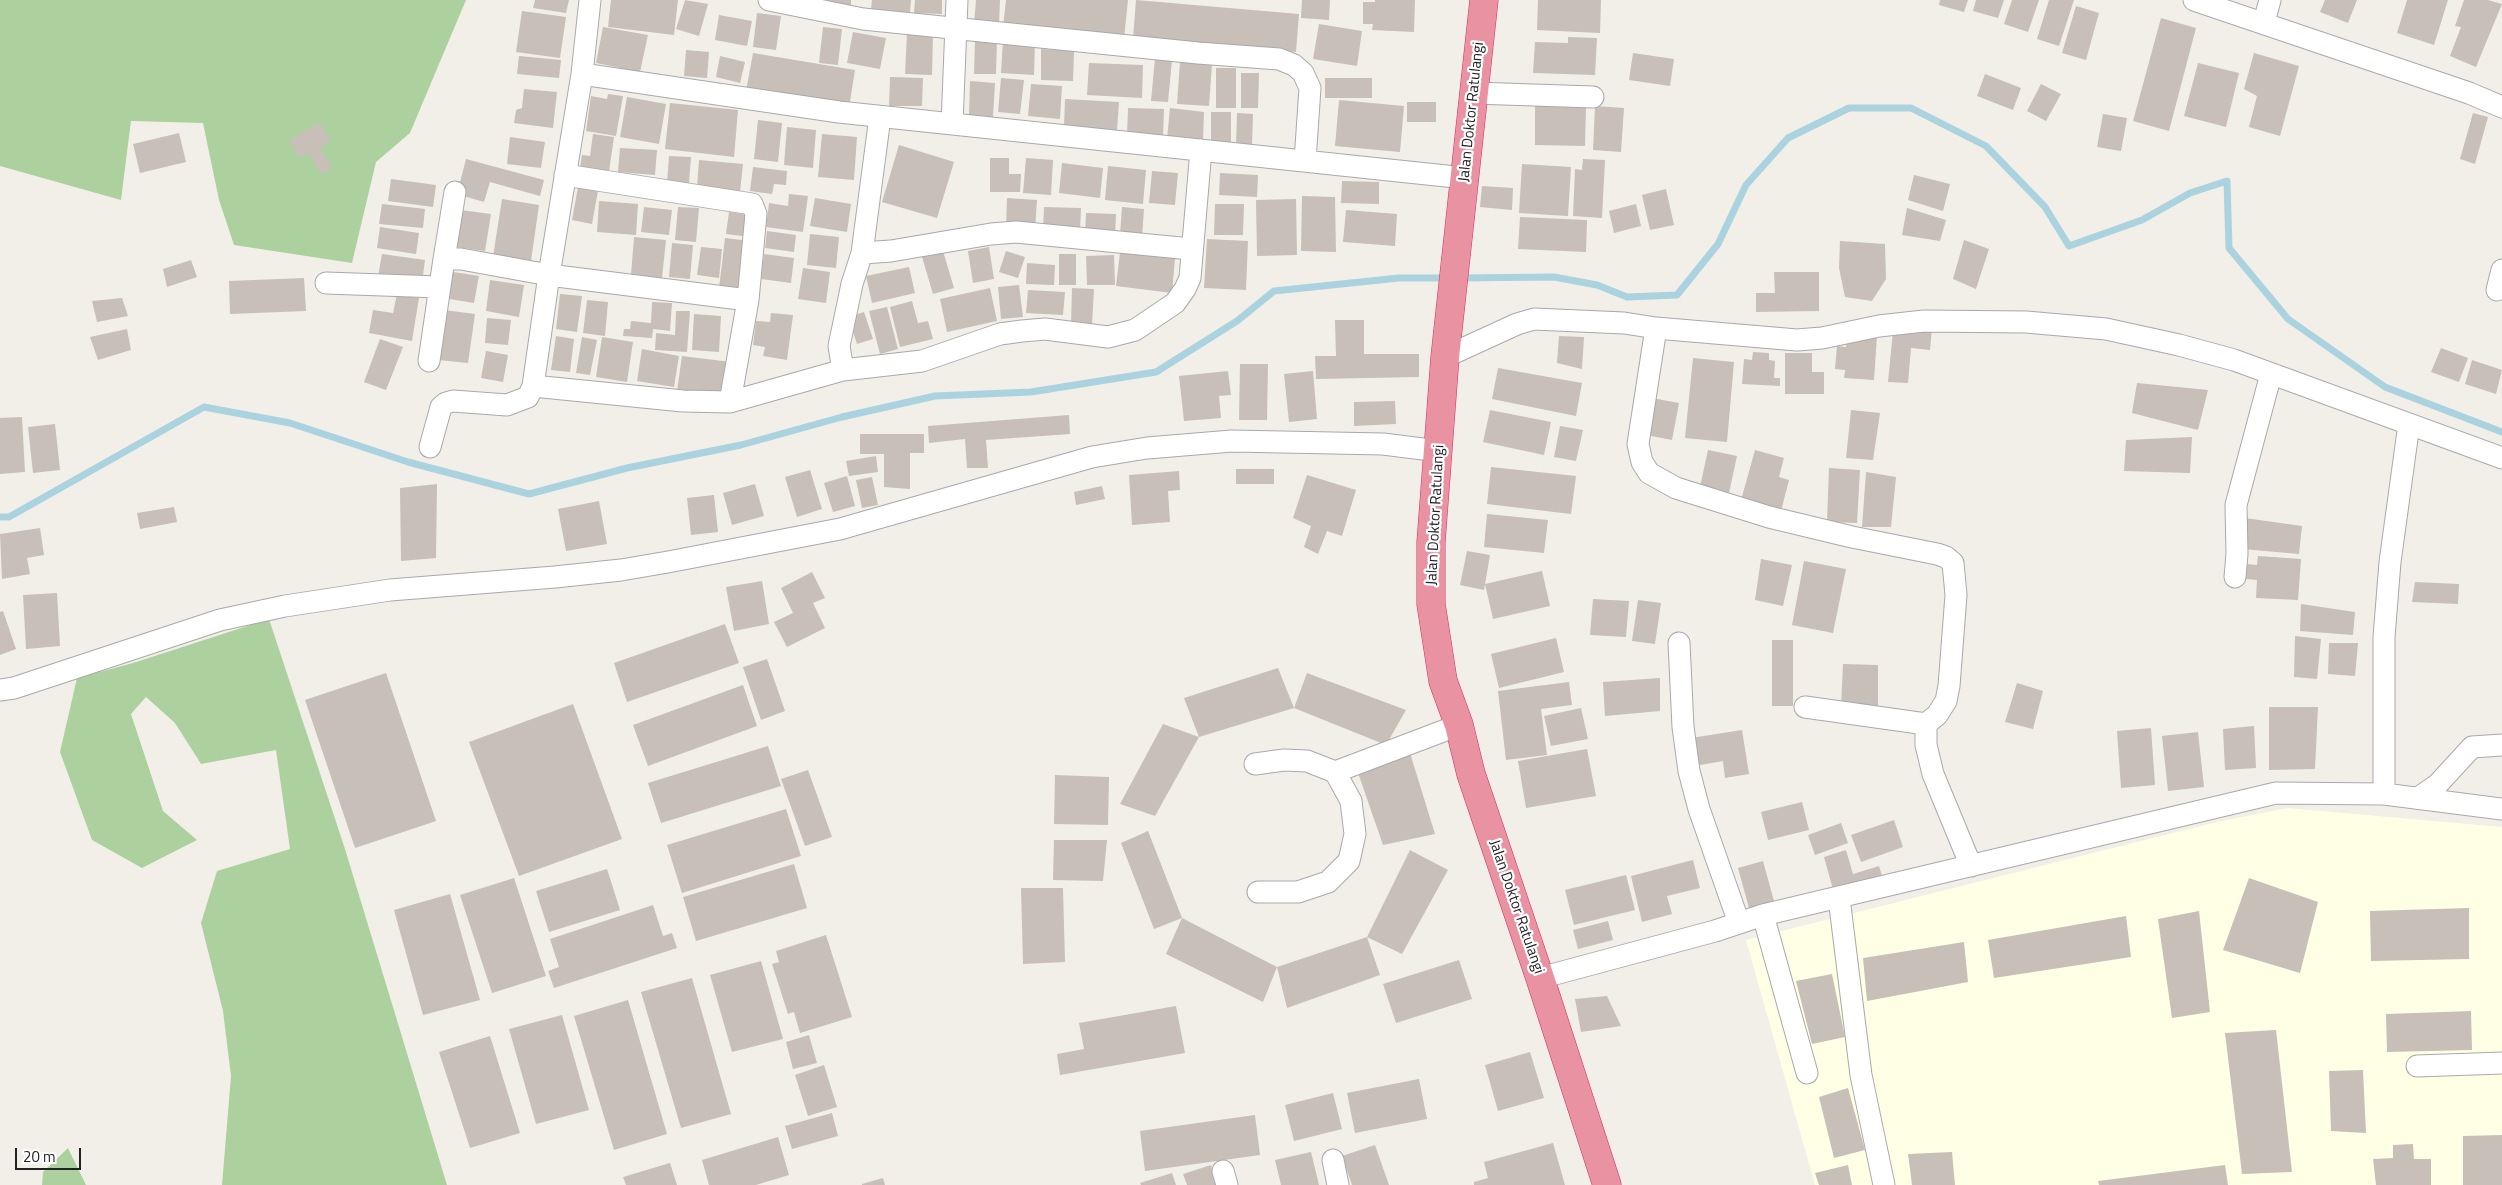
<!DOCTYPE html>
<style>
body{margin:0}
#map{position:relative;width:2502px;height:1185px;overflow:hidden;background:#f2efe9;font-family:"Titillium Web",sans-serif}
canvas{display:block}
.scale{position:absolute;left:15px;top:1148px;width:66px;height:22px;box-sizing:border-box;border:2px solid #222;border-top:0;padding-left:6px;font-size:15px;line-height:18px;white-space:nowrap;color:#222;-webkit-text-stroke:4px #fff;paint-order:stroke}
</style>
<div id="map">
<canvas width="2502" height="1185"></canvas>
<div class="scale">20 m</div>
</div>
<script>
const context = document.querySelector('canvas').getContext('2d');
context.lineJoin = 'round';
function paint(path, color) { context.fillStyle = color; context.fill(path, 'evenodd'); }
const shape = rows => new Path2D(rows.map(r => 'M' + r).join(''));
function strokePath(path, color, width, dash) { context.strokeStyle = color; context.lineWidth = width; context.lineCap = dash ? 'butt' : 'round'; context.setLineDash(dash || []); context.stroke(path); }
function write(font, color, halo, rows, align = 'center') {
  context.font = font + ' "Titillium Web",sans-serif'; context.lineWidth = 4.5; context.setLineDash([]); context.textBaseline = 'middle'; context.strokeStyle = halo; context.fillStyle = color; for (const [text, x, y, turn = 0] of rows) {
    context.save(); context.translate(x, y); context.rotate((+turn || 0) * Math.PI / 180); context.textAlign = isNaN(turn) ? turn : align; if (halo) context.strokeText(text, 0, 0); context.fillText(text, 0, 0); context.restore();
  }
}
const education = shape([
 [2287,808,2502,827,2502,1185,1815,1185,1746,940,2217,822]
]);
const forest = shape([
 [0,0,466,0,410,133,376,162,352,263,234,245,219,200,203,123,131,121,121,200,0,166],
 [269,619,345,849,447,1185,222,1185,231,1076,223,1011,201,923,217,871,290,849,276,750,201,764,175,723,146,697,131,714,163,811,197,840,142,868,92,840,60,752,77,678,133,663],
 [68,1148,86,1185,42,1185,43,1172]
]);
const stream = shape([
 [1458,278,1554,277,1597,285,1627,297,1677,295,1718,244,1746,185,1788,138,1849,108,1911,108,1986,146,2045,207,2069,246,2142,220,2190,193,2227,181,2229,248,2288,319,2385,387,2502,432],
 [0,517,9,517,204,407,290,423,408,462,529,494,627,468,741,445,842,417,935,396,1031,392,1156,372,1237,321,1274,291,1399,278,1447,278]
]);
const building = shape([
 [535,0,569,0,566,13,533,8],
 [611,0,678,0,674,35,608,27],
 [685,0,708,4,699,36,676,29],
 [803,0,851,0,851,7],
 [872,0,911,0,910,13,871,9],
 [915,0,942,0,942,14,914,13],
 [976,0,1000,0,999,25,974,24],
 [1006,0,1128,0,1124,39,1003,27],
 [1136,0,1299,14,1296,52,1133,38],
 [1302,0,1330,0,1329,20,1301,18],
 [1375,0,1415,0,1414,32,1372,30,1373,24,1363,24,1363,2,1375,2],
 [1538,0,1601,0,1600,33,1537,30],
 [1940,0,1968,0,1964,12,1939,5],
 [1976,0,2004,0,1998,18,1973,11],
 [2012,0,2039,0,2028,32,2004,24],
 [2049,0,2074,0,2059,46,2037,39],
 [2325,0,2357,0,2348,23,2320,12],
 [2407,0,2448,0,2434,45,2397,33],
 [2464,0,2488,0,2502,4,2476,67,2450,56,2461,27,2455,26],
 [2076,6,2099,13,2086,60,2062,53],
 [522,11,566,17,560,58,516,52],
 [757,13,781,16,776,50,753,47],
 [719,15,752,21,747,46,715,40],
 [2161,18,2196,28,2169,131,2133,121],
 [1319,24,1362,31,1357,66,1313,59],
 [603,27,648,35,640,72,596,63],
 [823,27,842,29,838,65,819,63],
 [853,32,886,38,880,69,847,63],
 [907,32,933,33,932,75,905,74],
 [1568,37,1597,38,1595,75,1533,73,1535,42,1568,43],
 [975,39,997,40,996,74,974,74],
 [1003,39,1035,41,1034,75,1001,73],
 [1041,49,1074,51,1073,81,1041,80],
 [686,50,709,52,707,78,684,76],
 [753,53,855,70,849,108,746,91],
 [1633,53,1674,59,1670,86,1629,80],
 [2254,53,2299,66,2280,136,2249,127,2257,96,2244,89],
 [519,56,561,60,559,78,517,74],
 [720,56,745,62,740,83,716,77],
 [1155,58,1172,60,1168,102,1151,101],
 [1180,62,1212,65,1209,106,1177,104],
 [1089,63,1143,65,1142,98,1087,95],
 [2198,63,2239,73,2226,127,2184,116],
 [1216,68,1236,68,1236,108,1216,108],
 [1241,73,1259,73,1258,108,1241,108],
 [1985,74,2021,88,2013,110,1977,96],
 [890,77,923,78,922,106,889,106],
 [1001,78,1024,80,1020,114,998,112],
 [1325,78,1372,78,1372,98,1325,98],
 [970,81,995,83,993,117,969,115],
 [1031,84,1062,86,1060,119,1028,116],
 [2041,84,2061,94,2046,121,2027,111],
 [524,89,557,92,553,128,514,123,516,110,522,108],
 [608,94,623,96,616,136,586,131,591,96,607,99],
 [627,97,666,104,659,144,620,137],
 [1065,99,1119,102,1117,130,1064,127],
 [1339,100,1404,106,1400,152,1335,146],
 [1407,102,1436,102,1436,122,1407,122],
 [670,103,738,110,734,157,665,149],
 [1535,105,1586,106,1585,146,1535,145],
 [1595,106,1624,108,1621,152,1593,150],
 [1128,108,1164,109,1163,138,1127,136],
 [1170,108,1204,112,1203,142,1167,139],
 [1211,112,1231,112,1231,144,1211,144],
 [1237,113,1253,114,1252,145,1236,144],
 [2473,113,2488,117,2475,164,2460,159],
 [2103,114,2127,118,2121,151,2097,147],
 [758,120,782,123,778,162,754,159],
 [319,122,331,141,320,148,332,167,321,174,308,153,299,158,289,141],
 [787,127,816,130,813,168,784,165],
 [179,133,186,162,140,173,133,144],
 [593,134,614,137,609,171,580,168,582,155,590,156],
 [822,134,857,137,854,180,818,177],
 [510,137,545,142,541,168,507,164],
 [899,145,954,162,937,218,882,202],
 [620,148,657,150,655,175,618,172],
 [669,156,691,157,689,184,667,182],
 [990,158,1009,158,1009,174,1021,174,1020,192,990,192],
 [1026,158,1053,160,1051,195,1023,193],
 [466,159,544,180,540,196,490,182,484,202,457,194],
 [1583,159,1605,160,1602,218,1573,216,1575,169,1582,170],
 [699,160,743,164,740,192,697,188],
 [1062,163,1103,168,1100,198,1059,193],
 [1522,164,1571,167,1568,216,1519,213],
 [1108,166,1146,170,1143,204,1105,200],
 [753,167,787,171,786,185,774,184,772,194,750,191],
 [1152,171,1178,173,1175,205,1149,203],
 [1220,173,1258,175,1257,197,1219,195],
 [1914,175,1950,184,1943,211,1908,200],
 [391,179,436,185,433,207,388,201],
 [1342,181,1379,182,1379,204,1341,203],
 [1482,186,1513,188,1512,210,1480,207],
 [578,187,598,191,592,224,572,220],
 [1666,189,1674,225,1650,230,1642,195],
 [789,194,808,196,803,232,766,227,769,203,788,206],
 [1302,196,1335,197,1336,252,1301,251],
 [815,198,851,204,847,232,810,226],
 [1007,198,1037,200,1035,230,1006,228],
 [502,199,539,205,530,268,492,263],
 [1296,199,1297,255,1257,256,1256,200],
 [599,201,638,204,636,235,597,232],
 [382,204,425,209,423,228,379,224],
 [1215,204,1244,204,1243,235,1214,235],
 [1636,204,1641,226,1614,233,1609,211],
 [644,207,672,210,669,235,641,232],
 [678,207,699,208,696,242,675,240],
 [1044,207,1081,208,1080,231,1043,229],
 [1122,207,1144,209,1142,237,1120,235],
 [1907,208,1946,220,1940,241,1902,235],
 [453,209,491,214,485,251,448,246],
 [1346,210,1397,214,1395,246,1343,242],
 [729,212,754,216,751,237,726,234],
 [1086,213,1116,214,1115,236,1085,235],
 [1520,217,1587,220,1586,252,1518,249],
 [380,227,419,233,416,254,377,248],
 [767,231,796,235,794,252,765,248],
 [810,234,839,237,836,268,807,265],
 [634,237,666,240,662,278,631,275],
 [725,238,750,241,744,291,719,288],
 [1207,239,1248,241,1246,290,1204,288],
 [1964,240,1989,249,1976,289,1953,279],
 [1840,241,1885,244,1886,279,1872,301,1845,297,1839,268],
 [672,243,693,245,690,279,669,277],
 [701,247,722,249,719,278,697,275],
 [989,247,994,279,973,283,968,251],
 [943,251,954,288,933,294,922,257],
 [1006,251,1025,257,1018,278,999,272],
 [1120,252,1175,258,1172,293,1116,286],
 [382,254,425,260,422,283,378,277],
 [764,254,794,258,791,283,761,279],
 [1059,254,1076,254,1076,285,1059,285],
 [1114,255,1115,285,1087,285,1086,256],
 [191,260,197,277,167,287,163,269],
 [1027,263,1055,265,1054,285,1026,284],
 [909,267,915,293,872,303,866,276],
 [803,268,830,272,826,303,798,299],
 [447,271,479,276,474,303,443,298],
 [1774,272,1819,272,1819,311,1756,312,1756,293,1775,293],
 [304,278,306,311,230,314,229,281],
 [490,280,524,285,519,317,486,311],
 [1019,285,1023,317,1001,319,998,287],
 [990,288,997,321,947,332,940,299],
 [1072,288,1094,289,1092,325,1071,324],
 [1028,290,1065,292,1063,315,1026,313],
 [397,294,419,298,412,341,369,333,373,310,393,313],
 [560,294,582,296,577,332,556,329],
 [122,298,128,316,97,322,92,301],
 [587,300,608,302,605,336,583,333],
 [912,301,918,323,928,321,933,339,900,347,890,307],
 [652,302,672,303,670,331,653,329,652,338,623,336,624,329,630,329,631,321,651,323],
 [887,307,898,349,880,354,869,311],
 [444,310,475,314,468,363,438,360],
 [676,311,690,311,687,352,655,350,656,333,675,335],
 [864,312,873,339,857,344,848,317],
 [771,313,793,315,787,360,763,356,765,347,753,345,756,321,770,322],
 [694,314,721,316,719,352,692,350],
 [487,318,511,320,508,345,485,343],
 [1335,320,1364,320,1364,354,1419,354,1419,377,1316,379,1315,356,1336,356],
 [1932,328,1930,350,1911,348,1908,383,1888,382,1893,331],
 [127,329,131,350,98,360,90,337],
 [556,336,574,339,570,372,551,370],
 [1559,336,1584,337,1582,369,1557,363],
 [1877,336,1874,380,1844,378,1845,370,1835,369,1837,346,1846,347,1847,339],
 [582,337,597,340,590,375,576,373],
 [602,337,633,342,627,382,596,377],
 [380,339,403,347,386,390,364,382],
 [2441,348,2468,358,2459,382,2431,372],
 [642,349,679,356,674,387,637,381],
 [486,351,508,355,503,382,481,378],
 [1753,352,1769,353,1769,360,1775,361,1774,378,1780,378,1780,386,1742,384,1744,359,1752,360],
 [1785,353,1812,353,1812,372,1824,372,1824,394,1785,394],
 [682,356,731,362,727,398,677,391],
 [1693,358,1734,362,1727,442,1685,438],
 [2472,360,2502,370,2496,394,2465,384],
 [1240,364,1268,364,1267,420,1239,420],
 [1498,368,1582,383,1576,416,1492,399],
 [1228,371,1231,395,1219,396,1221,418,1184,421,1179,376],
 [1313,371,1317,419,1289,422,1284,374],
 [2137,383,2208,390,2198,430,2132,413],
 [1652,398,1679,403,1672,440,1646,435],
 [1395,401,1396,424,1354,426,1354,402],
 [1490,410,1551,422,1544,455,1483,442],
 [1851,410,1880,413,1873,460,1846,458],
 [1069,415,1070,434,986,440,988,468,967,468,965,439,929,443,928,426],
 [22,417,25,472,0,474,0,418],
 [55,424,60,470,33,473,28,427],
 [1560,426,1583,430,1576,461,1554,457],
 [860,434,924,434,924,453,910,453,910,489,884,487,884,454,860,454],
 [2192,437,2190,473,2124,471,2126,440],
 [1708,450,1737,456,1729,493,1700,487],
 [1755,450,1784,458,1779,477,1789,480,1781,511,1741,500],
 [876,456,878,472,849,476,846,461],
 [1491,467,1576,476,1571,514,1487,504],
 [1829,468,1860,470,1857,523,1827,522],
 [1236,469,1274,469,1274,484,1236,484],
 [810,470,822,509,797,517,785,477],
 [1179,471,1180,490,1168,491,1170,522,1132,525,1129,475],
 [1866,472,1896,477,1891,527,1862,527],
 [1307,475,1356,490,1342,536,1327,531,1318,554,1304,547,1311,526,1293,518],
 [847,476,855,506,833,512,824,483],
 [872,477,878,505,862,508,856,480],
 [437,484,436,558,401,561,400,488],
 [755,484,764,516,732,525,723,493],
 [1102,486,1105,499,1076,505,1074,492],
 [714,495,718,532,691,535,687,498],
 [599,501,607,544,566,551,558,509],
 [174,507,177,522,140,529,137,513],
 [1487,514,1548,520,1544,553,1484,547],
 [2245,518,2302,526,2299,554,2242,549],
 [40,528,44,555,27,558,30,574,2,579,0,534],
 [1467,551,1490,555,1484,590,1460,585],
 [2258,556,2301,559,2298,600,2256,598,2257,580,2246,579,2247,564,2257,565],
 [1761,559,1792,565,1783,606,1755,600],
 [1804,561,1846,569,1833,633,1792,625],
 [1542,571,1550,606,1493,619,1485,584],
 [812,572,825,598,813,603,825,628,787,647,774,622,793,613,781,588],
 [762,581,769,624,734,631,726,587],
 [2415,582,2459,584,2458,604,2412,602],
 [57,593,60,646,26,649,23,595],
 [1593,599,1629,601,1626,637,1590,635],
 [1638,600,1661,603,1655,644,1632,641],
 [2301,604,2355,612,2353,635,2300,631],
 [3,611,16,649,0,655,0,612],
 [725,624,739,663,627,702,614,663],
 [2295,636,2321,639,2317,679,2294,677],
 [1556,638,1564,672,1499,688,1491,654],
 [1772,640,1793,640,1793,706,1772,706],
 [2329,643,2358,643,2355,676,2328,674],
 [767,659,785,711,761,720,743,667],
 [1843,664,1878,665,1878,710,1841,706],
 [1278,668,1294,708,1307,673,1406,710,1386,745,1294,708,1199,737,1155,816,1120,804,1163,724,1199,737,1184,698],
 [386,673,436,821,355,848,305,700],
 [1660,678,1660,711,1605,716,1603,682],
 [1569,682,1572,705,1541,709,1547,755,1506,760,1498,691],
 [2017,683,2043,691,2033,729,2005,722],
 [743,685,757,726,648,766,633,725],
 [573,704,622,839,519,876,469,742],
 [2269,707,2318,707,2315,769,2269,770],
 [1581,708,1588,739,1551,746,1544,716],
 [2254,726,2256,768,2225,770,2223,729],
 [2151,728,2155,785,2121,788,2117,731],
 [1742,730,1749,774,1725,778,1723,761,1695,766,1691,738],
 [2198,732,2204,787,2168,791,2162,736],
 [768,746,781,786,661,823,648,783],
 [1587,749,1596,796,1526,808,1518,761],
 [1410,753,1435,834,1383,845,1356,767],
 [808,770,832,837,805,846,781,779],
 [1055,775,1109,777,1108,825,1054,824],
 [1802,802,1809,830,1768,840,1761,812],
 [786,809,801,856,682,893,667,845],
 [1894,820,1903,847,1861,862,1851,835],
 [1841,823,1848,843,1815,855,1808,835],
 [1148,831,1182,918,1154,929,1121,843],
 [1054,840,1107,840,1103,881,1053,880],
 [1410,850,1448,870,1402,954,1367,937],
 [1846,850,1853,874,1879,866,1883,879,1834,893,1824,857],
 [1693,860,1700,888,1667,896,1672,914,1642,922,1631,876],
 [1763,861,1774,901,1749,908,1738,868],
 [794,864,807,908,696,941,683,897],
 [607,869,620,910,549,932,536,891],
 [1626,875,1635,910,1574,925,1565,890],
 [514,878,546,976,492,993,460,895],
 [2249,878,2318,902,2300,973,2223,950],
 [1021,888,1063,888,1065,962,1023,964],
 [450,894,480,1000,423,1015,394,910],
 [653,905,663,936,672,933,677,948,554,988,548,971,559,967,550,939],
 [2469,908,2469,959,2371,961,2370,911],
 [2199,911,2210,1012,2172,1018,2158,919],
 [2126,916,2131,957,1994,978,1988,940],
 [1182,918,1277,967,1263,1002,1166,954],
 [1608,921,1613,940,1578,949,1573,930],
 [826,935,852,1017,800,1033,794,1012,788,1014,772,964,779,962,776,951],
 [1367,937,1380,975,1287,1008,1277,967],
 [1964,942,1968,982,1867,1001,1863,958],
 [1459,960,1472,999,1396,1023,1383,984],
 [761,961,783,1039,732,1052,710,975],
 [1832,974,1845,1037,1812,1044,1796,981],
 [692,978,731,1114,681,1128,641,992],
 [1607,996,1621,1026,1581,1032,1575,999],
 [628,1000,667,1134,614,1150,574,1016],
 [1176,1006,1185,1053,1060,1075,1057,1054,1084,1049,1079,1023],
 [2471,1011,2472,1050,2387,1052,2386,1014],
 [562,1015,589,1110,536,1124,509,1029],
 [2276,1030,2292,1172,2242,1174,2225,1033],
 [809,1035,817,1063,793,1069,786,1042],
 [490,1036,520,1133,470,1148,439,1052],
 [1530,1052,1544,1098,1498,1111,1485,1065],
 [824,1065,837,1107,808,1116,795,1075],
 [2363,1070,2366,1133,2331,1131,2329,1071],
 [1419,1079,1427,1119,1355,1133,1347,1093],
 [1848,1088,1865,1150,1834,1158,1819,1097],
 [1333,1093,1342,1129,1294,1141,1285,1105],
 [832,1113,838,1136,792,1149,785,1126],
 [1255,1115,1260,1155,1145,1171,1140,1131],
 [2502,1135,2502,1185,2463,1185,2463,1136],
 [778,1137,789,1175,756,1185,709,1185,702,1160],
 [1553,1143,1565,1185,1474,1185,1474,1182,1488,1178,1484,1162],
 [2413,1144,2414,1159,2431,1159,2431,1185,2376,1185,2373,1159,2393,1158,2393,1145],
 [1375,1145,1389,1185,1352,1185,1342,1156],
 [1311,1152,1319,1185,1281,1185,1275,1160],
 [1952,1152,1955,1185,1912,1185,1908,1154],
 [670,1163,677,1185,626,1185,623,1177],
 [1211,1165,1217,1185,1187,1185,1183,1174],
 [1848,1165,1852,1185,1819,1185,1815,1173],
 [2225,1165,2228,1185,2099,1185,2098,1181],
 [1172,1173,1176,1185,1141,1185,1140,1183],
 [883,1178,885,1185,862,1185,862,1184]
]);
const street = shape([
 [769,0,863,19,1198,53,1279,59,1294,65,1303,73,1310,88,1305,161],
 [2194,0,2469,93,2502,107],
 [2264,22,2270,0],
 [582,74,839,112,1465,178],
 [1474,93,1593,97],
 [880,117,862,253,852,284,839,346,843,370,922,361,1000,334,1022,331,1045,329,1108,337,1135,330,1175,303,1185,289,1190,278,1201,150],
 [952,124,957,0],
 [862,253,891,251,991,234,1016,232,1191,249],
 [444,259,455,192],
 [326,283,439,287],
 [2497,290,2502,270],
 [1656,328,1638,444,1642,462,1649,473,1676,488,1769,517,1852,537,1937,554,1946,557,1953,563,1956,595,1949,686,1946,701,1937,715,1926,724,1926,745,1933,774,1971,866],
 [1445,357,1517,324,1534,319,1624,323,1656,328,1797,340,1822,338,1879,326,1924,321,2026,322,2106,329,2179,345,2234,360,2502,458],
 [429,361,444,259,461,259,549,275,748,300,756,214,752,204,565,175],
 [533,386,683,401,730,402,843,370],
 [730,402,748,300],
 [430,447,441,407,446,403,453,401,507,405,528,397,533,386,549,275,582,74,590,0],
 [2235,577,2237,554,2236,505,2271,374],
 [1679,643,1683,727,1689,771,1699,809,1739,923],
 [0,690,14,688,220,620,285,606,390,590,555,577,621,570,668,562,840,529,1092,457,1147,448,1232,441,1383,444,1439,451],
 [1805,707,1926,724],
 [1255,764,1284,760,1307,761,1335,772,1351,801,1355,834,1349,861,1328,882,1298,892,1258,892],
 [1335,772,1459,725],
 [2384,794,2384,637,2390,562,2409,424],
 [2418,798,2437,785,2472,747,2502,745],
 [1839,898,1861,1075,1884,1185],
 [1763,915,1807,1073],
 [1540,978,1715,931,1763,915,2276,793,2384,794,2502,809],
 [2417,1066,2502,1063],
 [1333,1160,1338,1185],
 [1223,1171,1227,1185]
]);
const highway = shape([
 [1484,0,1445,357,1431,542,1431,604,1443,681,1459,725,1471,774,1540,978,1607,1185]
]);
const streetNames = [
 ["Jalan Doktor Ratulangi",1472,112,-84],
 ["Jalan Doktor Ratulangi",1436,515,-87],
 ["Jalan Doktor Ratulangi",1516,907,71]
];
paint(education, '#ffffe5');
paint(forest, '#add19e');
strokePath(stream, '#aad3df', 7);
paint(building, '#c7bfb8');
strokePath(street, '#a9a9a9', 23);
strokePath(highway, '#dc2a67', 29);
strokePath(street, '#fff', 21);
strokePath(highway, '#e892a2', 28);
write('15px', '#222', '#fff', streetNames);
</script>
